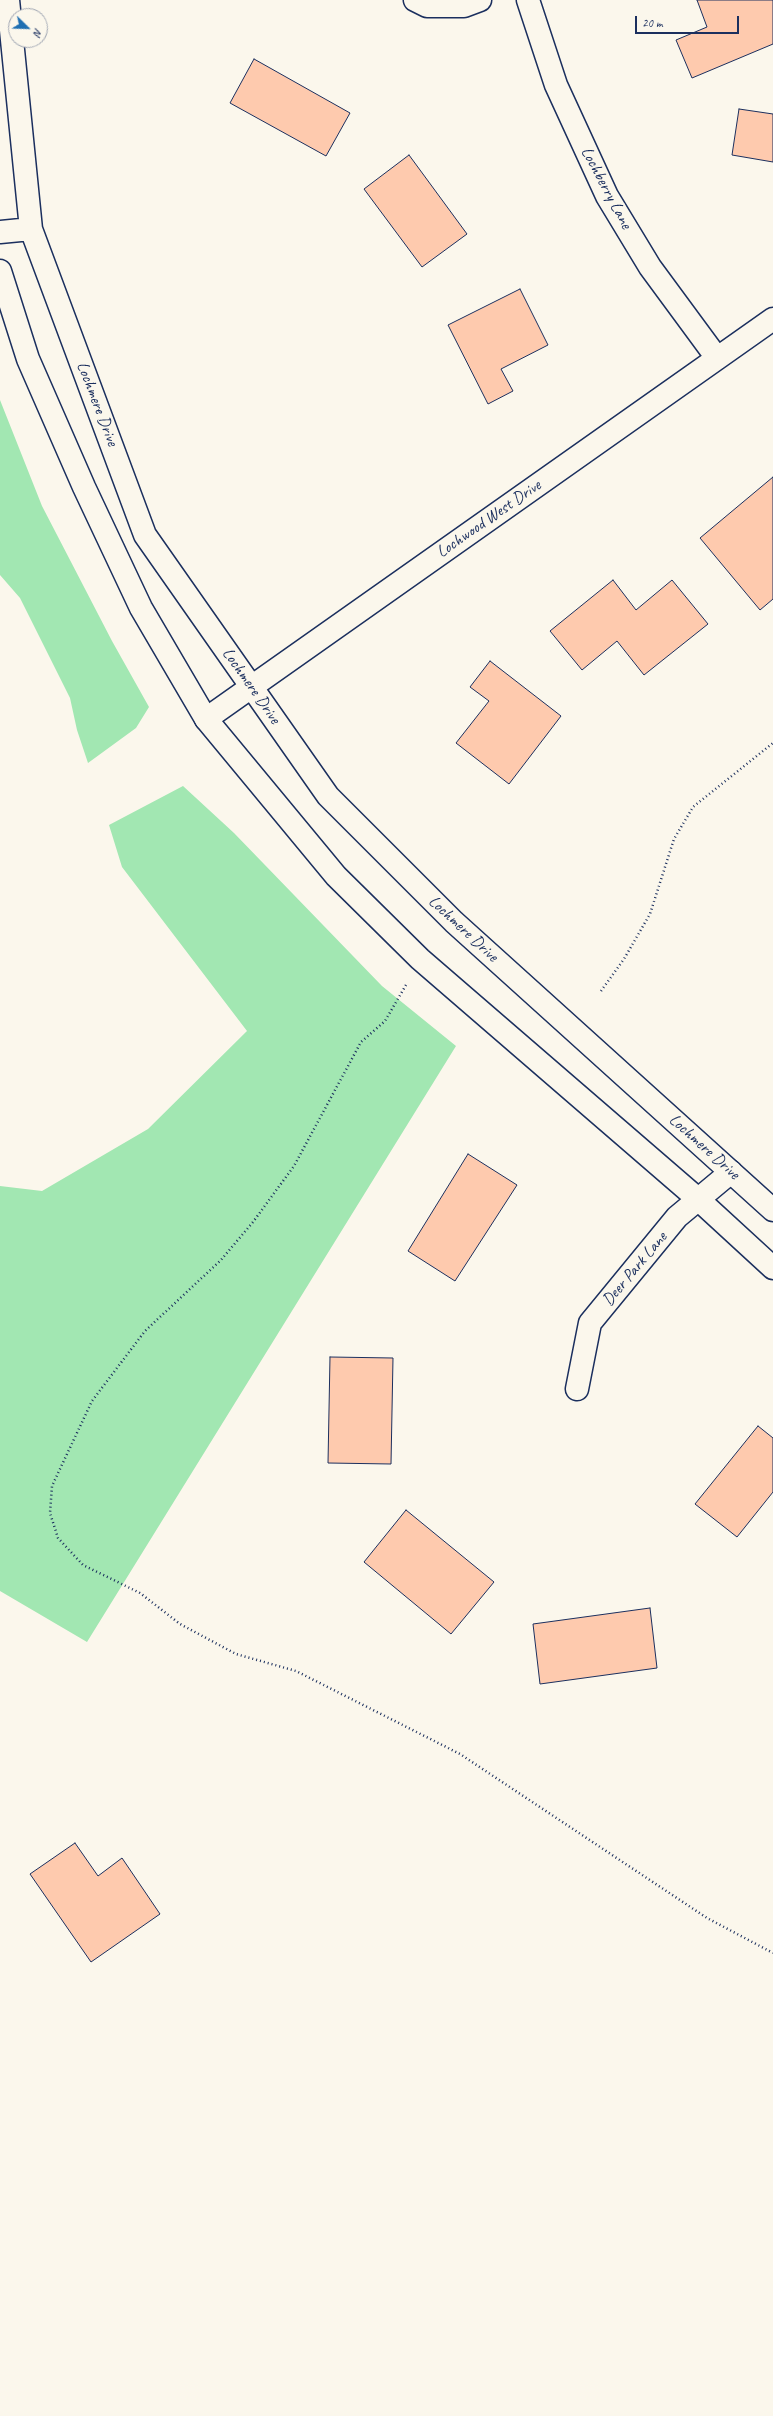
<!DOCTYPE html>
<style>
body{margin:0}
#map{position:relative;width:773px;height:2416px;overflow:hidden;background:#fbf7ec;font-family:Caveat,sans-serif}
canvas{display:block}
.north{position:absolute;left:8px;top:8px;width:40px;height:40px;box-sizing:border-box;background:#fbf7ec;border:1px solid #a1a7b3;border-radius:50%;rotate:113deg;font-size:11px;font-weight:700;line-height:16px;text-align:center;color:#1b2f5e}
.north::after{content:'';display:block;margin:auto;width:14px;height:18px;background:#1f6fb2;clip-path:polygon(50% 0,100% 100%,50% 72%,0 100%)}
.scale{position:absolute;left:635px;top:16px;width:104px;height:18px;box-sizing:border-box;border:2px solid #1b2f5e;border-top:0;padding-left:5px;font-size:12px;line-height:14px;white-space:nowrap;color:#1b2f5e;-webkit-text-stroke:3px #fbf7ec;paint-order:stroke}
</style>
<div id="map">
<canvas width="773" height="2416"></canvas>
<div class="north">N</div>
<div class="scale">20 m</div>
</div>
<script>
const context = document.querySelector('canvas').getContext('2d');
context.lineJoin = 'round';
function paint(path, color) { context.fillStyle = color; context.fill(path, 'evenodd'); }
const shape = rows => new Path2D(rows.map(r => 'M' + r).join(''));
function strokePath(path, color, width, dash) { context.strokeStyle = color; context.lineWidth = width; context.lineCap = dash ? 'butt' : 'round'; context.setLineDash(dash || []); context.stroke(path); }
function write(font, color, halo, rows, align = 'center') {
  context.font = font + ' Caveat,sans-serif'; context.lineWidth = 4; context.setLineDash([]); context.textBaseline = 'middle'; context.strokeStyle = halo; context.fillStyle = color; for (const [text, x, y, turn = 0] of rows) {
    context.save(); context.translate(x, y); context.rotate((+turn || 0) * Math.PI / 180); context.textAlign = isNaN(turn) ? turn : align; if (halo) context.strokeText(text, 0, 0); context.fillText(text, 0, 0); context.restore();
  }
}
const green = shape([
 [0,400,42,506,112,641,149,707,136,728,88,763,77,730,70,698,20,598,0,575],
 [183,786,234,833,382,986,456,1046,87,1642,0,1591,0,1186,42,1191,148,1129,247,1031,122,867,109,825]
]);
const building = shape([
 [697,0,773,0,773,44,692,78,676,40,707,27,697,0],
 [254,59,350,113,326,156,230,103,254,59],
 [739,109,773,114,773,162,732,155,739,109],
 [409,155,467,234,422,267,364,189,409,155],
 [520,289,548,345,501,369,513,391,488,404,448,325,520,289],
 [773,477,773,599,760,610,700,538,773,477],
 [613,580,636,610,672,580,708,624,644,675,617,641,582,670,550,631,613,580],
 [490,661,561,716,509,784,456,743,489,701,470,687,490,661],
 [468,1154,517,1185,455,1281,408,1251,468,1154],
 [330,1357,393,1358,391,1464,328,1463,330,1357],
 [758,1426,773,1438,773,1492,737,1537,695,1504,758,1426],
 [406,1510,494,1582,451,1634,364,1562,406,1510],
 [650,1608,657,1668,540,1684,533,1624,650,1608],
 [75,1843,98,1876,122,1858,160,1914,91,1962,30,1874,75,1843]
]);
const path = shape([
 [406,985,385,1021,361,1042,294,1166,253,1222,221,1260,145,1331,92,1401,52,1486,50,1513,58,1538,83,1565,140,1593,180,1624,236,1654,296,1671,460,1754,707,1918,773,1953],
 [601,991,624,959,650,914,674,839,693,807,773,743]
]);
const minor = shape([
 [415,0,427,6,464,6,480,0],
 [528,0,556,85,607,196,650,267,717,358],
 [206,719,773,319],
 [577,1389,590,1323,677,1217,731,1172]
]);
const tertiary = shape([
 [8,0,31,229,145,535,328,796,454,922,773,1210],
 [0,232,31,229],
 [0,271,28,359,84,487,141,608,206,719,336,876,420,959,699,1200,773,1268]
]);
const streetNames = [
 ["Lochberry Lane",606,188,62],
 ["Lochmere Drive",97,404,69],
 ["Lochwood West Drive",489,519,-35],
 ["Lochmere Drive",251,686,55],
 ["Lochmere Drive",463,929,43],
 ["Lochmere Drive",704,1147,42],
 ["Deer Park Lane",635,1269,-50]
];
paint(green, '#a2e7b2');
paint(building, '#fecaae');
strokePath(building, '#1b2f5e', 1);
strokePath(minor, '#1b2f5e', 25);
strokePath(tertiary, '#1b2f5e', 25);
strokePath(path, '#1b2f5e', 2.5, [1, 3]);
strokePath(minor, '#fbf7ec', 22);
strokePath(tertiary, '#fbf7ec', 22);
write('17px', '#1b2f5e', '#fbf7ec', streetNames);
</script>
